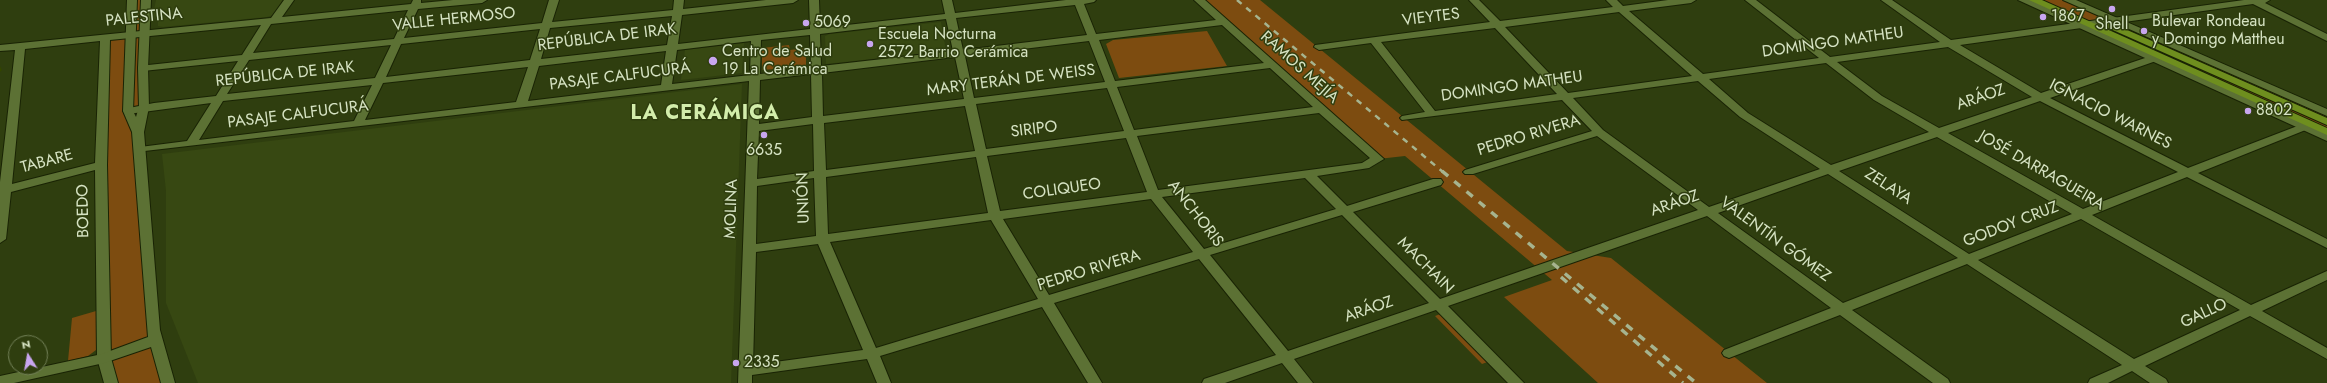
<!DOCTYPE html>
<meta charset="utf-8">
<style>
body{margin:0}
#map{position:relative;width:2327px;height:383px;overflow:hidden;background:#2f3e0f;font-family:Jost,sans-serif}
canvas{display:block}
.north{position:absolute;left:8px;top:335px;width:40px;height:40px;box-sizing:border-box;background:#2f3e0f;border:1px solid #728057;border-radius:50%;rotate:349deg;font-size:11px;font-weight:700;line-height:16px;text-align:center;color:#d6e3c3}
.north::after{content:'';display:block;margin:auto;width:14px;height:18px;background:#c8a6ef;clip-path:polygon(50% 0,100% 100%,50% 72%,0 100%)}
</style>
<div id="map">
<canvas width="2327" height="383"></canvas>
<div class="north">N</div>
</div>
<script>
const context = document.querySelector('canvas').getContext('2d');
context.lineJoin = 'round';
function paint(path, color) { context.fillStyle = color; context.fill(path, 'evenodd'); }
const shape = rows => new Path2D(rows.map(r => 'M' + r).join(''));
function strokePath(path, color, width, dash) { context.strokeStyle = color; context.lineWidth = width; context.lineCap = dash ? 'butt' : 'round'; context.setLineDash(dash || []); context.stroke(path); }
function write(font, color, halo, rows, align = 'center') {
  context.font = font + ' Jost,sans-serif'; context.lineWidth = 3; context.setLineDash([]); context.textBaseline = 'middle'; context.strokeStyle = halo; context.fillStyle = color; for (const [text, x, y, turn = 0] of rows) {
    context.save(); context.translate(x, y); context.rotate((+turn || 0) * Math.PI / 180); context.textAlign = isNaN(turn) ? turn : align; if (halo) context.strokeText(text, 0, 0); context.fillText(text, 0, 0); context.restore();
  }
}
const built = shape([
 [156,0,283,0,273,15,267,17,163,27,158,26,158,19,152,19],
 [941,22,946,51,826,64,825,36,830,34],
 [744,43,742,73,681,80,685,50],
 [742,84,731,383,198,383,166,303,166,191,162,154]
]);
const green = shape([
 [132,0,146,0,138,132,153,330,168,383,111,383,101,165,105,37,129,35],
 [1199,0,1260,0,1567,251,1611,258,1767,383,1598,383,1504,297,1552,280,1405,156,1378,159],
 [2023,0,2068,0,2327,113,2327,138],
 [1207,31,1227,66,1119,78,1106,44,1113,40],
 [789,45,790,50,806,48,806,65,803,67,762,70,762,48],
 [96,311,96,350,88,356,68,361,72,318],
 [1443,313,1490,361,1482,364,1435,316]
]);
const street = shape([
 [284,0,294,0,282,17,411,4,413,0,421,0,421,3,453,0,487,0,482,3,418,9,404,38,542,23,549,0,559,0,552,22,673,10,674,0,684,0,683,9,766,0,798,0,793,3,682,15,678,44,810,29,809,0,819,0,820,28,945,14,942,0,952,0,955,13,1066,0,1096,0,1094,2,1084,4,1096,34,1216,20,1194,0,1205,0,1384,159,1369,168,1317,176,1347,206,1433,179,1441,179,1443,182,1441,185,1353,212,1440,299,1698,210,1597,136,1473,174,1465,174,1463,172,1465,170,1592,131,1562,100,1402,120,1400,118,1402,116,1425,112,1371,43,1319,50,1314,47,1315,45,1490,22,1469,0,1479,0,1500,21,1613,7,1606,0,1617,0,1623,6,1668,0,1696,0,1691,3,1629,11,1703,74,1819,58,1745,0,1756,0,1830,57,1940,42,1881,0,1892,0,1951,40,2244,0,2270,0,2265,3,2327,34,2327,41,2253,4,1960,45,2041,93,2148,57,2156,57,2157,59,2156,61,2050,98,2188,168,2300,125,2308,125,2310,127,2308,129,2198,173,2327,239,2327,248,2187,177,2092,215,2251,305,2327,271,2327,280,2262,311,2327,348,2327,359,2250,316,2145,366,2166,379,2168,383,2150,383,2132,371,2108,383,2088,383,2090,379,2122,365,1967,264,1852,310,1948,379,1950,383,1933,383,1840,315,1729,358,1724,356,1722,353,1724,350,1831,308,1707,216,1448,306,1524,383,1508,383,1436,310,1294,359,1313,383,1298,383,1282,363,1225,383,1202,383,1204,379,1276,355,1199,259,1054,303,1102,383,1088,383,1042,307,880,356,891,383,877,383,867,359,752,375,752,383,738,383,749,81,136,152,134,150,136,148,140,147,187,141,211,103,128,114,123,111,124,109,154,103,216,96,238,61,143,71,139,70,138,68,139,66,242,55,261,25,110,40,107,165,111,358,118,383,104,383,97,358,95,170,11,192,6,239,0,243,0,182,15,50,0,51,0,45,271,18,284,0],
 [1075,5,1087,35,963,50,956,18,1075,5],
 [408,10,394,39,253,53,271,24,408,10],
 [1619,12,1692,76,1568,93,1505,27,1619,12],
 [672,16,667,45,541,59,550,28,672,16],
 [946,19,953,51,821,66,820,34,946,19],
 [1222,25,1264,63,1115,81,1099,40,1222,25],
 [1495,28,1557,94,1435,111,1381,42,1495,28],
 [540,29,530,60,386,77,401,44,540,29],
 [810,35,811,68,760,74,761,40,810,35],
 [100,41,95,163,12,184,25,49,100,41],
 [751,41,750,75,672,84,677,50,751,41],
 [1089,41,1105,82,974,98,965,56,1089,41],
 [391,45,375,78,227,94,249,60,391,45],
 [1948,47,2032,97,1939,128,1882,96,1837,62,1948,47],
 [666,51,661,85,528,101,539,66,666,51],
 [955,57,964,99,823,116,822,73,955,57],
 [1826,63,1874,100,1929,132,1831,165,1748,113,1709,79,1826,63],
 [528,67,516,102,365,120,383,83,528,67],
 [1270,68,1313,107,1134,130,1117,87,1270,68],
 [811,74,812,117,759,124,760,80,811,74],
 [1698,81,1740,117,1820,169,1709,207,1603,130,1573,98,1698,81],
 [372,85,354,121,199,140,223,101,372,85],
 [1107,88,1124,131,986,149,976,104,1107,88],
 [2040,101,2178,172,2083,209,1948,133,2040,101],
 [965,106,975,151,826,170,824,123,965,106],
 [1319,113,1370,158,1362,163,1158,190,1137,136,1319,113],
 [813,124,814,171,757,179,759,131,813,124],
 [1937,137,2072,214,1969,254,1839,171,1937,137],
 [1126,138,1147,192,1000,211,987,156,1126,138],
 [976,157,988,213,828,234,826,177,976,157],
 [1828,174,1958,258,1843,303,1718,213,1828,174],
 [814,178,816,236,756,244,757,186,814,178],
 [1305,178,1336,209,1204,249,1162,197,1305,178],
 [1151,199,1193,252,1049,295,1003,219,1151,199],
 [1342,215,1429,303,1288,351,1210,255,1342,215],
 [2081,219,2240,310,2134,359,1978,260,2081,219],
 [991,220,1038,299,876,348,830,242,991,220],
 [818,244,863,350,753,365,756,252,818,244]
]);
const secondary = shape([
 [127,0,137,0,133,111,136,117,139,107,138,68,141,0,151,0,148,68,149,107,144,132,160,330,175,383,161,383,151,347,104,363,14,383,0,383,0,376,102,354,148,337,132,132,123,111,127,0],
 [2018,0,2031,0,2327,134,2327,141,2018,0],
 [2063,0,2076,0,2327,109,2327,116,2063,0]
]);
const primary = shape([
 [2029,0,2042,0,2327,128,2327,135,2029,0],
 [2109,22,2327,118,2327,125,2106,27,2104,25,2109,22]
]);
const railFar1 = shape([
 [1237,0,1443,172]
]);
const rail = shape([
 [1442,171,1696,383],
 [1561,277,1683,383]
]);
const shadedWall = shape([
 [0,66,2,70,0,72]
]);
const markers = [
 [2112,9,4,"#c8a6ef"],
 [2043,17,4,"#c8a6ef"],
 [806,23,4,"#c8a6ef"],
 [2144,31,4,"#c8a6ef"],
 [870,44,4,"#c8a6ef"],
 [713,61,5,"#c8a6ef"],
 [2248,111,4,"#c8a6ef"],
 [764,135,4,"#c8a6ef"],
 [736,363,4,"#c8a6ef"]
];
const poiNames = [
 ["1867",2051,17],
 ["Bulevar Rondeau",2152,22],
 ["y Domingo Mattheu",2152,40],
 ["5069",814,23],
 ["Shell",2112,25,"center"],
 ["Escuela Nocturna",878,35],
 ["2572 Barrio Cerámica",878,53],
 ["Centro de Salud",722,52],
 ["19 La Cerámica",722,70],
 ["8802",2256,111],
 ["6635",764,151,"center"],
 ["2335",744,363]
];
const streetNames = [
 ["PALESTINA",144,18,-6],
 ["VIEYTES",1431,18,-7],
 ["VALLE HERMOSO",454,20,-6],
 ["REPÚBLICA DE IRAK",607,38,-7],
 ["DOMINGO MATHEU",1833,43,-8],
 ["RAMOS MEJÍA",1299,68,42],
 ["REPÚBLICA DE IRAK",285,75,-6],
 ["PASAJE CALFUCURÁ",620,77,-7],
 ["MARY TERÁN DE WEISS",1011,81,-7],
 ["DOMINGO MATHEU",1512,87,-8],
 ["ARÁOZ",1981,98,-19],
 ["PASAJE CALFUCURÁ",298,115,-7],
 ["IGNACIO WARNES",2110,115,27],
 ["SIRIPO",1034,130,-7],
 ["PEDRO RIVERA",1529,136,-17],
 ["TABARE",47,162,-15],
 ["JOSÉ DARRAGUEIRA",2041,171,30],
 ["ZELAYA",1888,187,33],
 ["COLIQUEO",1062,190,-8],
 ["UNIÓN",804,198,-92],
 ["ARÁOZ",1675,204,-19],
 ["MOLINA",732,209,-88],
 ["BOEDO",84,211,-91],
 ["ANCHORIS",1195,214,52],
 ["GODOY CRUZ",2011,225,-21],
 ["VALENTÍN GÓMEZ",1775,240,36],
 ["MACHAIN",1425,266,45],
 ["PEDRO RIVERA",1089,271,-17],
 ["ARÁOZ",1369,310,-19],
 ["GALLO",2204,314,-25]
];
const districtNames = [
 ["LA CERÁMICA",705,114]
];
paint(built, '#374812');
paint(green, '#7d4c10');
strokePath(street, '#192304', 2);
strokePath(secondary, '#192304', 2);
strokePath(primary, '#192304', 2);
paint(street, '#5c7134');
paint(secondary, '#5c7134');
paint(primary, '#6e8e1e');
strokePath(railFar1, '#a6b48f', 2.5, [6, 6]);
strokePath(rail, '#a6b48f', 3.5, [8, 8]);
paint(shadedWall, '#334500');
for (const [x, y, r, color] of markers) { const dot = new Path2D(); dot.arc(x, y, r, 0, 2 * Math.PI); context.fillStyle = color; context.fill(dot); strokePath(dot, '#2f3e0f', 1.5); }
write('16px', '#d6e3c3', '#2f3e0f', poiNames, 'left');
write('16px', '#d6e3c3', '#2f3e0f', streetNames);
context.letterSpacing = '1px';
write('bold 20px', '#d3edab', '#2f3e0f', districtNames);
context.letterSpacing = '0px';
</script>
